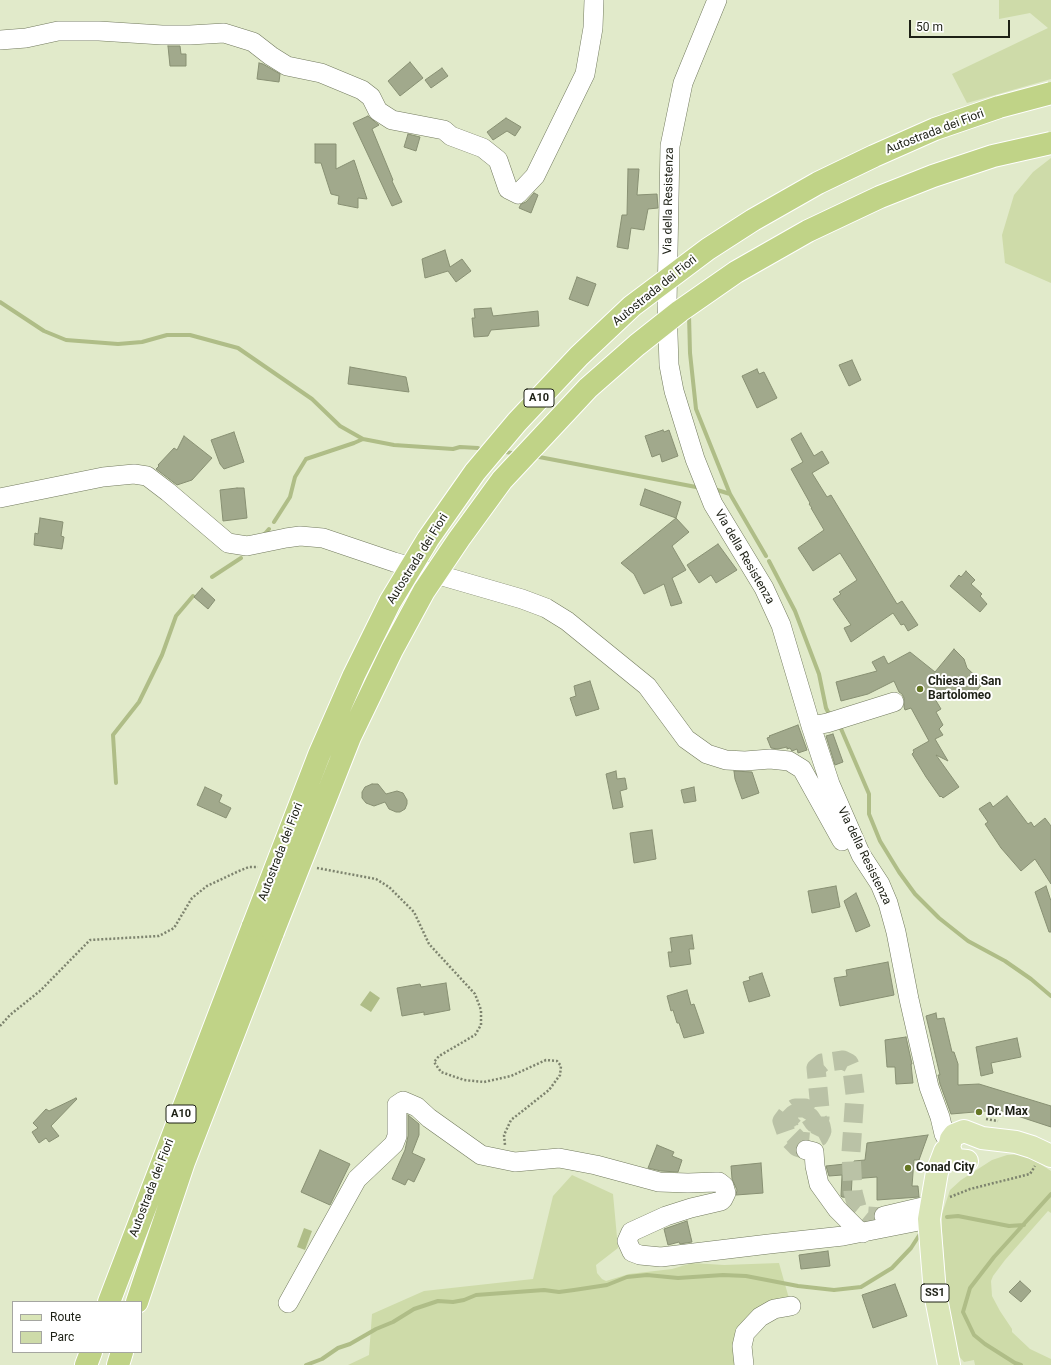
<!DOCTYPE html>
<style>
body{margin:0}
#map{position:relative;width:1051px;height:1365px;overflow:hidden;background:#e1eaca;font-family:Roboto,sans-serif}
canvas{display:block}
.legend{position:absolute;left:12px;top:1301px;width:130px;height:52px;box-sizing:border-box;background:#fff;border:1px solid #a5a6a1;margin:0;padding:5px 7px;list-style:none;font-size:12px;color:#1d2015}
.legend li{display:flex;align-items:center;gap:8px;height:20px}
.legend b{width:20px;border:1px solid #a5a6a1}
.scale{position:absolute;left:909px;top:20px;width:101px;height:18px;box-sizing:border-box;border:2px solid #1d2015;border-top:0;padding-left:5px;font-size:12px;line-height:14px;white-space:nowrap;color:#1d2015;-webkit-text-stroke:3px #fff;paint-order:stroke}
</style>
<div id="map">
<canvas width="1051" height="1365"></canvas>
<ul class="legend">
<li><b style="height:5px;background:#d9e5b7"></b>Route</li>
<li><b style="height:11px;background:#cedba9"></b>Parc</li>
</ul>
<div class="scale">50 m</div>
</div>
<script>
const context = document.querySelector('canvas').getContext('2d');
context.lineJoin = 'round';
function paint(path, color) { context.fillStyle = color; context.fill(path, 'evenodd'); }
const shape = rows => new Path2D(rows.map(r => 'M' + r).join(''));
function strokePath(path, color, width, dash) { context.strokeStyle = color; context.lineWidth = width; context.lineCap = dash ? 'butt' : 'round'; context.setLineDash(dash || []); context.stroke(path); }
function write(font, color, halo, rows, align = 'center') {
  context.font = font + ' Roboto,sans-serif'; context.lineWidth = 4; context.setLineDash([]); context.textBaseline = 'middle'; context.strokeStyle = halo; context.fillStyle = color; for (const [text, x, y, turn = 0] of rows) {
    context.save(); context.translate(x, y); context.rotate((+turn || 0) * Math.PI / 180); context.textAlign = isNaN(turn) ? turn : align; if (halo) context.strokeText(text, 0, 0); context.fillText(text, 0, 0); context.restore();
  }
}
const green = shape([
 [999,0,1051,0,1051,79,967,103,952,74,1048,28,1030,13,999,19],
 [1051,158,1051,283,1005,263,1002,235,1014,195,1033,172],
 [1025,1154,1051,1171,1051,1213,1048,1211,1005,1260,993,1276,991,1281,992,1296,1000,1311,1012,1329,1012,1332,1030,1349,1051,1359,1051,1365,975,1365,974,1360,964,1362,957,1354,950,1316,946,1283,942,1231,942,1214,950,1190,961,1180,992,1160,1007,1155],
 [572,1175,613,1194,618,1248,596,1265,597,1273,602,1279,606,1281,629,1274,672,1269,692,1263,724,1265,779,1263,790,1302,753,1324,741,1365,348,1365,369,1355,372,1314,424,1291,533,1279,553,1196]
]);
const water = shape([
 [370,991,380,998,371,1012,360,1005],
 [304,1228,312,1231,305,1250,297,1247]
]);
const stream = shape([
 [0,302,44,331,66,340,118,344,142,342,167,335,190,335,238,348,312,399,340,426,363,439,394,445,453,449,460,447,478,448],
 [689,315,690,353,696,409,730,494,766,556],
 [506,452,517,454],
 [534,456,696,487],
 [714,489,730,494],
 [274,522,290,497,295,477,306,459,354,443,363,439],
 [263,536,269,529],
 [769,561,795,611,819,674,826,708,828,712,832,716],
 [212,577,241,558],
 [839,724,869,794,869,814,880,841,899,872,915,894,939,918,968,941,1005,961,1031,979,1051,996],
 [116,783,113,735,139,702,162,655,176,616,193,596],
 [947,1217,958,1216,1009,1226,1024,1225],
 [306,1365,322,1359,338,1348,350,1344,376,1329,393,1322,414,1309,438,1301,453,1302,464,1300,476,1295,544,1290,559,1292,574,1290,607,1285,627,1277,647,1275,678,1278,723,1275,746,1276,798,1286,834,1290,861,1287,892,1268,911,1248,920,1234],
 [1021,1365,1015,1363,985,1344,974,1335,963,1312,970,1288,994,1257,1051,1194]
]);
const building = shape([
 [168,46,180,46,181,54,186,54,186,66,170,66,168,46],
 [410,62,423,78,400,96,388,81,410,62],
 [259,63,263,64,280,74,279,82,257,79,259,63],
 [442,68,448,76,431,88,425,80,442,68],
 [368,116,379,125,372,129,393,180,392,181,402,202,392,206,353,123,368,116],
 [506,118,521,127,515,136,507,131,493,140,487,132,506,118],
 [408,134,420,137,416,151,404,147,408,134],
 [315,144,336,144,336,169,354,160,367,199,358,198,358,208,338,204,339,196,331,194,321,163,315,163,315,144],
 [628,169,639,169,637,195,657,194,658,208,648,209,644,230,631,228,628,249,617,247,622,215,627,215,628,169],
 [534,193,538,195,531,213,519,208,521,204,526,202,534,193],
 [445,250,450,267,462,259,471,271,456,282,448,271,425,278,422,259,445,250],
 [577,277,596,284,588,306,569,299,577,277],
 [491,308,493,316,538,311,539,326,491,330,488,336,474,337,472,318,475,318,474,309,491,308],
 [852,360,861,380,849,386,839,365,852,360],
 [350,367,406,377,409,392,348,384,350,367],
 [757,369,759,374,764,372,777,398,757,408,742,376,757,369],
 [663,430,664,432,669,430,678,456,662,462,660,454,652,457,645,436,663,430],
 [234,432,244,462,224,469,220,464,211,440,234,432],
 [801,433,814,456,822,451,829,463,812,473,827,497,831,495,897,604,902,601,918,625,908,631,904,624,901,625,893,613,851,642,844,628,851,625,833,599,841,594,839,592,857,580,840,553,813,571,798,548,824,530,811,508,812,508,809,504,810,503,791,469,803,462,791,439,801,433],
 [184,436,212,458,192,480,177,485,156,469,159,466,158,465,174,448,177,450,184,436],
 [237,488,244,488,247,518,223,521,220,490,237,488],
 [645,489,681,502,676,518,640,505,645,489],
 [40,518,63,522,61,536,64,537,62,549,34,545,35,533,38,534,40,518],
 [676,518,689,532,672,546,686,570,672,578,682,603,671,606,664,584,644,594,634,574,621,563,676,518],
 [718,544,737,570,716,583,711,575,699,583,687,565,718,544],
 [966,571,975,580,971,584,982,594,980,596,987,604,980,612,950,586,959,575,961,577,966,571],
 [202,588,215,600,208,609,194,597,202,588],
 [954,649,964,659,967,668,983,683,970,699,960,690,935,699,941,709,936,712,943,725,939,729,943,735,935,739,948,761,936,755,959,787,943,798,941,796,940,797,926,777,912,754,914,752,913,750,929,741,911,708,905,710,904,707,904,698,902,694,899,692,894,681,868,694,841,701,836,682,877,671,872,662,884,656,888,664,910,652,935,672,954,649],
 [590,681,599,709,576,716,570,698,576,696,574,686,590,681],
 [798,725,807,750,798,753,797,749,792,751,790,748,787,749,787,747,778,749,771,748,767,738,770,737,769,736,798,725],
 [833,734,843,762,835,765,826,736,833,734],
 [616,771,617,779,625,778,627,789,620,791,623,807,613,809,606,774,616,771],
 [734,771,752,772,759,793,742,799,735,779,734,771],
 [372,784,378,784,386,794,397,791,403,793,407,800,407,804,405,809,400,812,396,812,389,809,385,802,374,806,366,803,362,798,362,792,365,787,372,784],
 [205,787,222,795,219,802,231,808,226,818,197,805,205,787],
 [694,787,696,801,684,803,681,790,694,787],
 [1007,796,1028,824,1031,822,1034,827,1045,818,1051,826,1051,884,1035,859,1021,871,1001,848,985,824,988,822,979,809,990,802,993,807,1007,796],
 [652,830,656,859,634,863,630,833,652,830],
 [836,886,840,907,812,913,808,891,836,886],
 [1046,886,1051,901,1051,932,1049,932,1035,892,1046,886],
 [856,893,870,926,856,932,844,901,856,893],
 [692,935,694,949,689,949,691,964,670,967,668,952,672,952,670,938,692,935],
 [888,962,894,995,840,1006,834,978,847,976,846,970,888,962],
 [762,973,770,996,749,1002,743,982,750,980,749,977,762,973],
 [446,983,450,1010,424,1015,424,1012,402,1016,397,988,420,984,421,987,446,983],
 [687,990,691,1005,694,1004,704,1033,684,1038,679,1023,677,1023,673,1010,671,1011,667,996,687,990],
 [936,1013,937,1019,944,1018,952,1052,954,1052,958,1064,958,1085,979,1084,1051,1106,1051,1127,987,1106,987,1111,951,1114,940,1084,938,1075,940,1075,926,1016,936,1013],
 [906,1037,912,1064,911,1064,913,1083,896,1084,895,1067,887,1067,885,1040,906,1037],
 [1017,1038,1021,1057,991,1063,993,1073,981,1076,976,1047,1017,1038],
 [76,1098,77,1099,51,1126,59,1136,49,1142,46,1138,39,1143,32,1132,38,1128,33,1123,46,1109,49,1111,76,1098],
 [408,1115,419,1124,419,1135,412,1153,425,1159,414,1182,408,1179,405,1185,392,1179,405,1150,408,1136,408,1115],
 [928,1135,919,1160,914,1160,912,1186,918,1186,919,1197,877,1200,877,1177,852,1179,851,1198,842,1197,841,1196,842,1175,829,1176,826,1166,854,1163,854,1161,865,1160,867,1143,928,1135],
 [657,1145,674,1152,672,1156,682,1160,678,1172,661,1171,648,1168,657,1145],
 [320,1150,350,1164,330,1205,301,1192,320,1150],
 [761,1163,763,1193,736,1195,737,1190,732,1179,731,1166,761,1163],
 [687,1221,692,1242,680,1244,679,1242,668,1245,664,1229,687,1221],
 [828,1251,830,1266,801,1269,799,1255,828,1251],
 [1020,1281,1031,1291,1021,1302,1009,1292,1020,1281],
 [895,1284,907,1316,873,1328,862,1295,895,1284]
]);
const minorTunnel = shape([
 [806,1150,797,1147,788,1138,782,1121,788,1113,795,1108,805,1108,815,1114,821,1126,822,1131,819,1137,809,1142,799,1141,793,1135,789,1127,788,1120,794,1114,803,1114,810,1117,814,1123,820,1118,820,1109,816,1068,822,1063,843,1060,849,1063,852,1070,855,1094,851,1152,853,1192,857,1207,868,1216,882,1217]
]);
const path = shape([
 [317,868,376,879,389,887,414,912,429,944,475,994,481,1010,481,1025,475,1035,439,1056,434,1062,441,1072,464,1080,484,1082,511,1076,546,1060,557,1061,561,1066,560,1075,549,1090,511,1120,504,1135,505,1145],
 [0,1026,10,1015,41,990,90,940,159,936,174,928,192,898,207,886,239,871,249,867,258,867],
 [986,1119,998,1121],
 [950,1197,970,1189,1030,1174,1035,1166]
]);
const minor = shape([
 [717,0,683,83,670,146,667,304,669,365,674,391,695,459,713,504,764,588,781,625,811,726,830,784,861,855,880,884,888,903,896,932,909,999,929,1087,940,1117,944,1134,949,1143],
 [0,40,26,38,58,31,99,31,162,35,190,35,224,33,253,42,271,56,287,66,321,73,362,90,371,97,378,111,392,120,444,130,451,136,483,148,498,160,508,189,518,194,535,176,585,74,593,28,594,0],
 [0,498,103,477,134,474,147,476,168,492,228,543,247,546,286,538,300,536,323,538,394,562,522,599,546,608,567,621,647,686,686,739,707,754,726,760,745,761,770,759,789,761,802,769,842,841],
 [811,726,827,723,894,702],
 [806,1150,814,1152,815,1166,819,1184,837,1209,857,1229,863,1233],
 [884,1216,931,1205],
 [288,1303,357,1179,394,1144,397,1136,397,1105,403,1101,417,1107,429,1118,481,1155,515,1162,559,1158,596,1165,659,1182,688,1183,716,1182,719,1182,724,1186,726,1193,723,1199,721,1201,691,1208,666,1216,631,1232,627,1241,632,1252,640,1255,661,1257,769,1244,843,1236,929,1219],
 [744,1365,742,1346,745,1333,760,1317,774,1309,791,1306]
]);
const major = shape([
 [967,1161,957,1160,953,1157,949,1148,951,1139,954,1135,964,1131,982,1138,1016,1142,1032,1147,1051,1156],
 [949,1365,935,1293,929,1219,937,1172,945,1151,949,1148]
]);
const highway = shape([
 [109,1302,253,926],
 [137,1302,184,1162,273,932],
 [86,1365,91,1352],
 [118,1365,122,1352]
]);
const highwayBridge = shape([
 [253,926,319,755,354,675,390,602,428,539,475,472,517,422,579,356,632,306,708,249,753,220,818,183,874,156,935,129,999,107,1051,93],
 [273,932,350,737,392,650,424,591,459,539,502,480,588,388,637,345,680,311,736,272,808,231,880,197,933,176,993,156,1051,143]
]);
const markers = [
 [920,689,4,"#657624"],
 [979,1112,4,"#657624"],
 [908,1168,4,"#657624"]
];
const shields = [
 [539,398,30],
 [181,1114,30],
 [935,1293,28]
];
const shieldNames = [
 ["A10",539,398],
 ["A10",181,1114],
 ["SS1",935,1293]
];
const streetNames = [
 ["Autostrada dei Fiori",935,132,-21],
 ["Via della Resistenza",669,201,-89],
 ["Autostrada dei Fiori",655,291,-39],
 ["Via della Resistenza",744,557,60],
 ["Autostrada dei Fiori",418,559,-58],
 ["Autostrada dei Fiori",281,852,-69],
 ["Via della Resistenza",864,856,64],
 ["Autostrada dei Fiori",152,1188,-69]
];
const poiNames = [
 ["Chiesa di San",928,682],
 ["Bartolomeo",928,696],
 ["Dr. Max",987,1112],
 ["Conad City",916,1168]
];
paint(green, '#cedba9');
paint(water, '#afbd87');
strokePath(stream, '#afbd87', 4);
paint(building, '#a1a98c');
strokePath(building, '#889073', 1);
strokePath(minorTunnel, '#bac2a6', 19, [19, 10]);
strokePath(minor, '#727a5e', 20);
strokePath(major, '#fff', 24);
strokePath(highway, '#fff', 24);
strokePath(path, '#7d836e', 2.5, [2, 2]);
strokePath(minor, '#fff', 19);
strokePath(major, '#d9e5b7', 22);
strokePath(highway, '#c0d387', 22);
strokePath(highwayBridge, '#fff', 24, []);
strokePath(highwayBridge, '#c0d387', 22);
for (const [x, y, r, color] of markers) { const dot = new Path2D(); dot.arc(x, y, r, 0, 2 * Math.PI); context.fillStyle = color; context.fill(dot); strokePath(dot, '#fff', 1.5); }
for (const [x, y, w] of shields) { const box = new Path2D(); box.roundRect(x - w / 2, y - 9, w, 18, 3); context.fillStyle = '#fff'; context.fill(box); strokePath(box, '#1d2015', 1); }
write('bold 11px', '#1d2015', null, shieldNames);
write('12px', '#1d2015', '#fff', streetNames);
write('bold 12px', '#1d2015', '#fff', poiNames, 'left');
</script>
